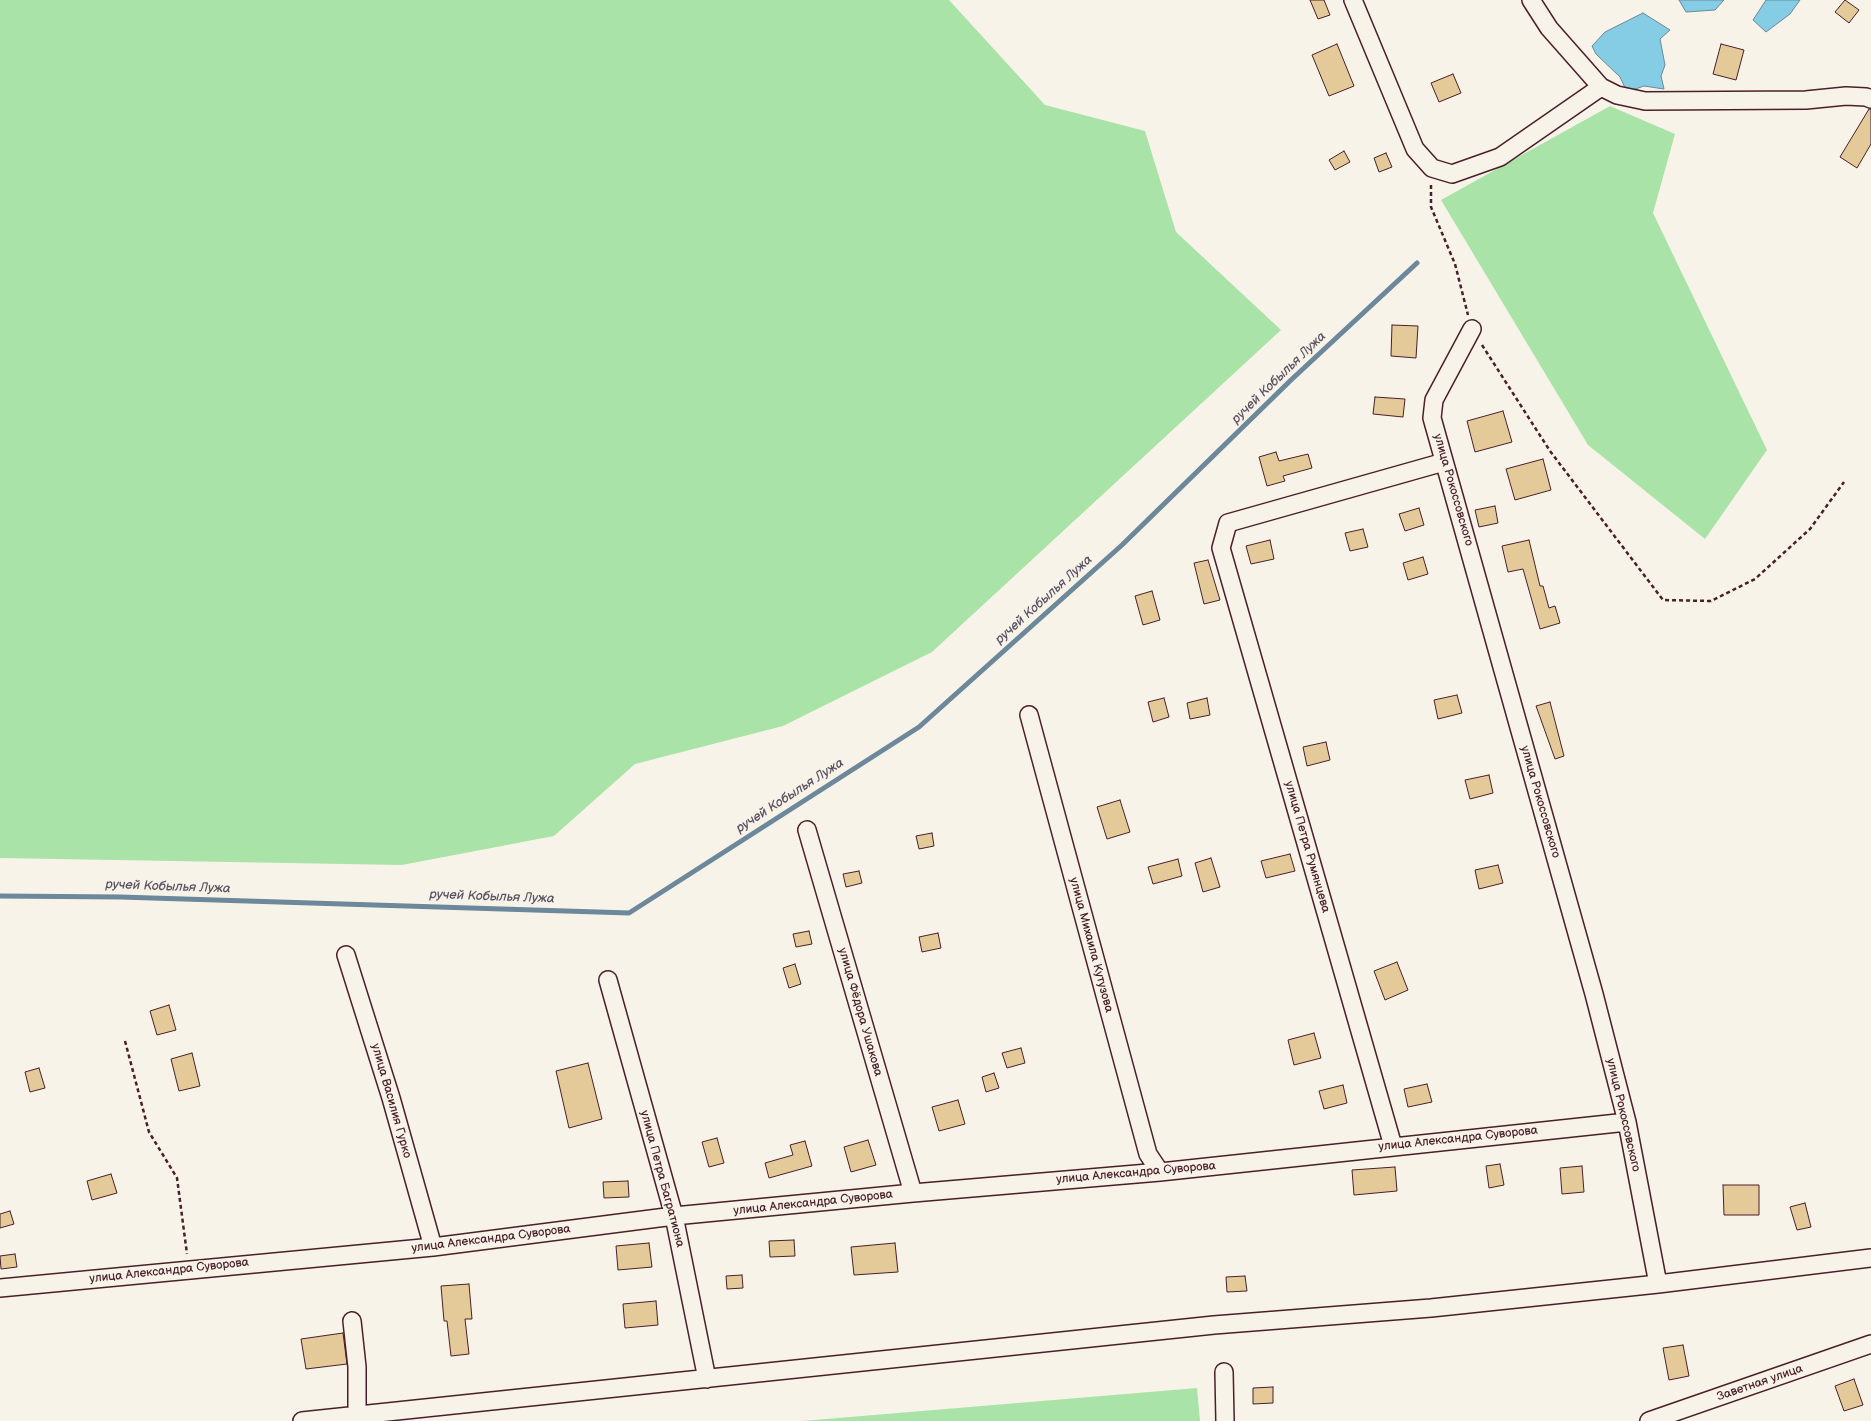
<!DOCTYPE html>
<meta charset="utf-8">
<style>
body{margin:0}
canvas{display:block;background:#f7f3e8}
</style>
<canvas width="1871" height="1421"></canvas>
<script>
const context = document.querySelector('canvas').getContext('2d');
context.lineJoin = 'round';
function paint(path, color) { context.fillStyle = color; context.fill(path, 'evenodd'); }
const shape = rows => new Path2D(rows.map(r => 'M' + r).join(''));
function strokePath(path, color, width, dash) { context.strokeStyle = color; context.lineWidth = width; context.lineCap = dash ? 'butt' : 'round'; context.setLineDash(dash || []); context.stroke(path); }
function write(font, color, halo, rows, align = 'center') {
  context.font = font + ' "Balsamiq Sans",sans-serif'; context.lineWidth = 3; context.setLineDash([]); context.textBaseline = 'middle'; context.strokeStyle = halo; context.fillStyle = color; for (const [text, x, y, turn = 0] of rows) {
    context.save(); context.translate(x, y); context.rotate((+turn || 0) * Math.PI / 180); context.textAlign = isNaN(turn) ? turn : align; if (halo) context.strokeText(text, 0, 0); context.fillText(text, 0, 0); context.restore();
  }
}
const green = shape([
 [0,0,949,0,1045,105,1145,131,1176,232,1281,330,932,652,783,726,635,764,554,836,402,865,0,858],
 [1610,106,1675,134,1653,213,1767,450,1705,539,1588,445,1441,200],
 [1197,1388,1200,1421,802,1421]
]);
const water = shape([
 [1679,0,1724,0,1715,10,1686,12,1679,0],
 [1766,0,1800,0,1790,14,1766,32,1753,20,1766,0],
 [1643,13,1670,30,1660,39,1665,65,1661,76,1664,89,1644,86,1627,92,1620,77,1596,54,1592,46,1605,32,1643,13]
]);
const stream = shape([
 [0,896,120,897,629,913,919,727,1122,545,1291,380,1417,263]
]);
const building = shape([
 [1310,0,1324,0,1330,15,1318,19,1310,0],
 [1845,0,1859,10,1849,23,1835,12,1845,0],
 [1337,44,1354,86,1329,96,1312,55,1337,44],
 [1721,44,1744,50,1736,80,1713,74,1721,44],
 [1453,74,1461,93,1439,102,1431,83,1453,74],
 [1869,109,1871,109,1871,144,1857,168,1840,157,1869,109],
 [1344,151,1350,162,1335,170,1329,160,1344,151],
 [1386,153,1392,167,1379,172,1374,158,1386,153],
 [1392,325,1418,326,1416,358,1391,356,1392,325],
 [1375,397,1405,399,1403,417,1373,414,1375,397],
 [1503,411,1512,442,1475,452,1467,421,1503,411],
 [1276,452,1279,461,1308,454,1312,468,1283,476,1285,481,1267,486,1259,457,1276,452],
 [1543,459,1551,490,1515,500,1506,469,1543,459],
 [1495,506,1498,523,1479,527,1475,510,1495,506],
 [1419,508,1424,525,1405,531,1399,514,1419,508],
 [1363,529,1368,547,1350,551,1345,533,1363,529],
 [1270,540,1274,559,1251,564,1246,546,1270,540],
 [1529,540,1540,586,1543,586,1549,608,1555,606,1560,623,1540,629,1523,569,1508,572,1502,546,1529,540],
 [1423,557,1428,574,1408,580,1403,563,1423,557],
 [1208,560,1220,600,1204,604,1194,563,1208,560],
 [1152,591,1160,620,1143,625,1135,596,1152,591],
 [1457,695,1462,713,1438,719,1434,700,1457,695],
 [1164,698,1169,717,1153,722,1148,702,1164,698],
 [1207,698,1210,715,1190,719,1187,703,1207,698],
 [1550,702,1564,756,1555,759,1536,706,1550,702],
 [1326,742,1330,760,1307,766,1303,747,1326,742],
 [1489,775,1493,793,1470,799,1465,780,1489,775],
 [1120,800,1130,832,1107,839,1097,807,1120,800],
 [932,833,934,846,919,849,916,836,932,833],
 [1290,854,1295,871,1266,878,1261,861,1290,854],
 [1211,858,1220,887,1203,892,1195,863,1211,858],
 [1178,859,1182,876,1153,884,1148,867,1178,859],
 [1498,865,1503,883,1479,889,1475,870,1498,865],
 [859,871,862,883,846,887,843,874,859,871],
 [809,931,812,944,796,947,793,934,809,931],
 [938,933,941,948,922,952,919,937,938,933],
 [1397,962,1408,990,1385,1000,1374,971,1397,962],
 [795,964,801,984,789,988,783,968,795,964],
 [169,1005,176,1030,157,1035,150,1011,169,1005],
 [1314,1033,1321,1058,1294,1065,1288,1040,1314,1033],
 [1021,1048,1025,1063,1007,1068,1002,1053,1021,1048],
 [192,1053,200,1086,179,1091,171,1059,192,1053],
 [588,1063,602,1119,569,1128,556,1071,588,1063],
 [39,1068,45,1088,30,1092,25,1072,39,1068],
 [994,1073,999,1088,986,1092,982,1077,994,1073],
 [1427,1084,1432,1102,1408,1107,1404,1089,1427,1084],
 [1343,1085,1347,1103,1324,1109,1319,1091,1343,1085],
 [958,1100,965,1124,939,1131,932,1107,958,1100],
 [717,1138,724,1163,709,1167,702,1142,717,1138],
 [868,1140,876,1165,851,1172,844,1147,868,1140],
 [805,1141,812,1166,769,1178,765,1163,793,1155,790,1145,805,1141],
 [1500,1164,1504,1185,1489,1188,1486,1166,1500,1164],
 [1582,1166,1584,1192,1562,1194,1560,1168,1582,1166],
 [1395,1167,1397,1191,1354,1195,1352,1170,1395,1167],
 [111,1174,117,1193,92,1200,87,1181,111,1174],
 [628,1181,629,1197,604,1198,603,1182,628,1181],
 [1723,1185,1759,1185,1759,1215,1724,1215,1723,1185],
 [1805,1203,1811,1227,1797,1230,1790,1207,1805,1203],
 [10,1211,14,1224,0,1228,0,1214,10,1211],
 [794,1240,795,1256,770,1257,769,1241,794,1240],
 [649,1243,652,1267,618,1270,616,1246,649,1243],
 [895,1243,898,1272,854,1275,851,1247,895,1243],
 [15,1254,17,1267,1,1269,0,1256,15,1254],
 [742,1275,743,1288,727,1289,726,1276,742,1275],
 [1245,1276,1247,1291,1227,1292,1226,1277,1245,1276],
 [469,1284,472,1319,465,1319,469,1354,451,1356,447,1321,444,1321,441,1286,469,1284],
 [656,1301,658,1325,625,1328,623,1304,656,1301],
 [343,1333,347,1364,306,1369,301,1339,343,1333],
 [1683,1345,1689,1376,1669,1380,1663,1348,1683,1345],
 [1854,1379,1863,1405,1844,1411,1835,1386,1854,1379],
 [1273,1387,1273,1403,1253,1404,1253,1388,1273,1387]
]);
const path = shape([
 [1431,185,1431,207,1455,264,1468,315],
 [1482,345,1550,451,1663,600,1711,601,1755,579,1810,529,1844,482],
 [125,1041,149,1132,177,1178,187,1254]
]);
const minor = shape([
 [1353,0,1415,149,1432,168,1452,174,1500,157,1601,87],
 [1531,0,1549,28,1601,87,1617,95,1645,101,1806,100,1846,96,1866,97,1871,99],
 [1472,329,1434,400,1432,418,1594,994,1627,1122,1658,1284],
 [1029,715,1148,1154,1160,1172],
 [807,830,913,1193],
 [346,955,391,1098,433,1247],
 [608,980,674,1216,707,1379],
 [1393,1146,1221,548,1228,523,1444,462],
 [0,1288,433,1247,674,1216,913,1193,1160,1172,1627,1122],
 [352,1321,357,1367,357,1414],
 [1224,1372,1225,1421],
 [302,1421,1214,1325,1431,1308,1658,1284,1871,1258],
 [1649,1421,1871,1344]
]);
const streetNames = [
 ["улица Рокоссовского",1453,490,74],
 ["улица Рокоссовского",1540,802,74],
 ["улица Петра Румянцева",1307,847,74],
 ["улица Михаила Кутузова",1091,945,75],
 ["улица Фёдора Ушакова",860,1012,74],
 ["улица Василия Гурко",391,1101,74],
 ["улица Рокоссовского",1623,1115,77],
 ["улица Александра Суворова",1458,1139,-6],
 ["улица Александра Суворова",1136,1173,-5],
 ["улица Петра Багратиона",662,1179,75],
 ["улица Александра Суворова",813,1203,-6],
 ["улица Александра Суворова",491,1239,-7],
 ["улица Александра Суворова",169,1271,-6],
 ["Заветная улица",1760,1383,-19]
];
const waterNames = [
 ["ручей Кобылья Лужа",1279,378,-44],
 ["ручей Кобылья Лужа",1044,600,-42],
 ["ручей Кобылья Лужа",790,796,-33],
 ["ручей Кобылья Лужа",168,887,2],
 ["ручей Кобылья Лужа",492,897,2]
];
paint(green, '#aae3a7');
paint(water, '#84cde5');
strokePath(water, '#6d879b', 1);
strokePath(stream, '#6d879b', 5);
paint(building, '#e4ca99');
strokePath(building, '#4a1f2b', 1);
strokePath(minor, '#4a1f2b', 20);
strokePath(path, '#4a1f2b', 2.5, [4, 3]);
strokePath(minor, '#f7f3e8', 17);
write('12px', '#4a1f2b', '#f7f3e8', streetNames);
write('italic 13px', '#5b5363', '#f7f3e8', waterNames);
</script>
